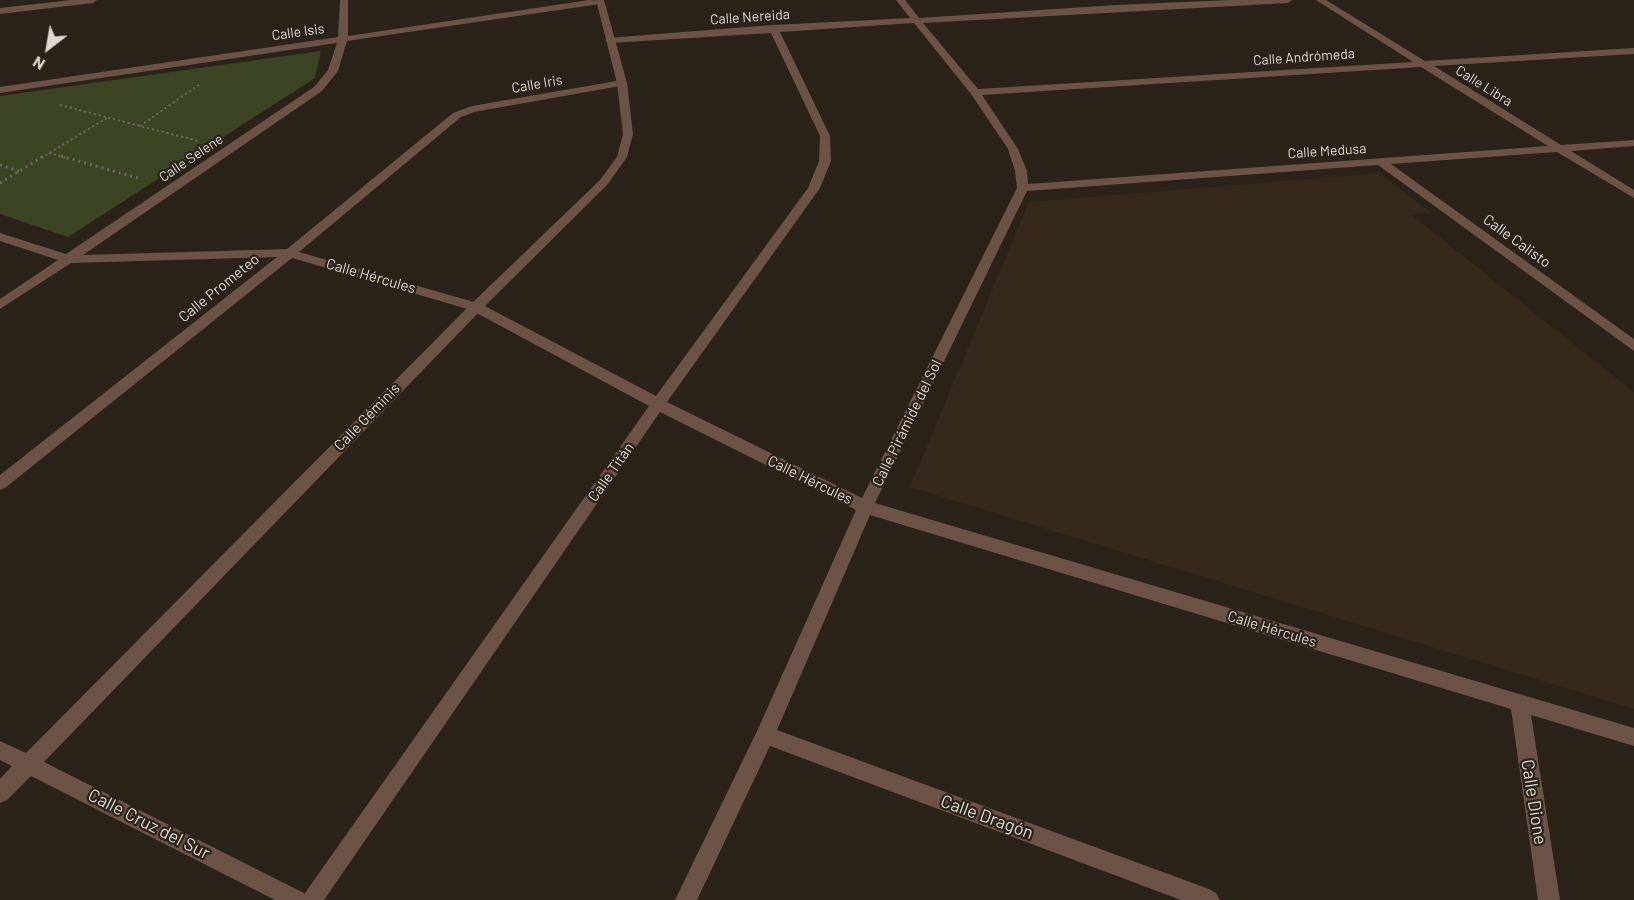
<!DOCTYPE html>
<meta charset="utf-8">
<style>
body{margin:0}
#map{position:relative;width:1634px;height:900px;overflow:hidden;background:#2b2219;font-family:Barlow,sans-serif}
canvas{display:block}
.north{position:absolute;left:18px;top:18px;width:60px;height:60px;-webkit-text-stroke:4px #2b2219;paint-order:stroke;rotate:211deg;font-size:16px;font-weight:700;line-height:24px;text-align:center;color:#ded8d2}
.north::after{content:'';display:block;margin:auto;width:21px;height:27px;background:#ded8d2;clip-path:polygon(50% 0,100% 100%,50% 72%,0 100%)}
</style>
<div id="map">
<canvas width="1634" height="900"></canvas>
<div class="north">N</div>
</div>
<script>
const context = document.querySelector('canvas').getContext('2d');
context.lineJoin = 'round';
function paint(path, color) { context.fillStyle = color; context.fill(path, 'evenodd'); }
const shape = rows => new Path2D(rows.map(r => 'M' + r).join(''));
function strokePath(path, color, width, dash) { context.strokeStyle = color; context.lineWidth = width; context.lineCap = dash ? 'butt' : 'round'; context.setLineDash(dash || []); context.stroke(path); }
function write(font, color, halo, rows, align = 'center') {
  context.font = font + ' Barlow,sans-serif'; context.lineWidth = 4.5; context.setLineDash([]); context.textBaseline = 'middle'; context.strokeStyle = halo; context.fillStyle = color; for (const [text, x, y, turn = 0] of rows) {
    context.save(); context.translate(x, y); context.rotate((+turn || 0) * Math.PI / 180); context.textAlign = isNaN(turn) ? turn : align; if (halo) context.strokeText(text, 0, 0); context.fillText(text, 0, 0); context.restore();
  }
}
const education = shape([
 [1380,173,1431,213,1412,215,1634,392,1634,709,910,487,1029,202]
]);
const green = shape([
 [321,51,315,78,68,237,0,214,0,96]
]);
const pathFar1 = shape([
 [60,105,198,141],
 [140,126,200,84],
 [49,153,66,158],
 [41,158,107,118]
]);
const path = shape([
 [61,156,141,179],
 [0,165,19,171],
 [0,183,44,156]
]);
const minor = shape([
 [71,0,97,0,93,3,0,14,0,8,71,0],
 [340,0,348,0,348,36,589,0,604,1,600,4,347,41,338,71,322,91,83,255,287,249,453,113,472,106,622,80,626,81,626,85,474,112,461,117,299,252,481,304,656,396,808,188,819,161,820,136,771,33,610,43,605,40,607,38,773,25,910,18,896,0,905,0,919,18,1116,5,1231,0,1292,0,1288,3,923,23,978,89,1413,62,1316,0,1326,0,1425,61,1634,48,1634,54,1434,66,1561,145,1634,140,1634,146,1571,151,1634,190,1634,198,1557,152,1391,164,1634,339,1634,351,1378,165,1027,191,875,503,1634,728,1634,746,1531,715,1560,900,1538,900,1511,709,870,515,777,730,1209,889,1216,893,1220,900,1181,900,770,746,697,900,675,900,758,729,856,510,660,412,324,900,300,900,649,406,471,310,292,258,5,488,0,490,0,475,277,257,71,263,0,309,0,299,58,260,0,241,0,233,66,254,314,87,328,70,337,43,0,93,0,87,338,37,340,0],
 [914,23,971,94,1008,149,1015,171,1017,188,862,498,667,402,820,188,831,161,830,136,780,32,914,23],
 [1421,67,1548,146,1028,184,1027,171,1018,149,982,95,1421,67]
]);
const tertiary = shape([
 [596,0,604,0,627,83,633,134,627,157,608,184,481,310,44,762,304,893,308,900,275,900,31,776,7,800,0,803,0,779,12,766,0,760,0,741,26,753,471,304,600,180,617,157,623,134,617,83,596,0]
]);
const farStreetnames = [
 ["Calle Nereida",750,17,-4],
 ["Calle Isis",298,32,-8],
 ["Calle Andrómeda",1304,57,-4],
 ["Calle Iris",537,84,-10],
 ["Calle Libra",1484,86,32],
 ["Calle Medusa",1327,151,-4],
 ["Calle Selene",191,158,-34]
];
const streetNames = [
 ["Calle Calisto",1517,241,36],
 ["Calle Hércules",371,276,16],
 ["Calle Prometeo",219,288,-39],
 ["Calle Géminis",367,417,-46],
 ["Calle Pirámide del Sol",907,423,-64],
 ["Calle Titán",611,472,-55],
 ["Calle Hércules",810,480,26],
 ["Calle Hércules",1272,629,17]
];
const nearStreetnames = [
 ["Calle Dione",1534,802,81],
 ["Calle Dragón",987,817,20],
 ["Calle Cruz del Sur",149,824,27]
];
paint(education, '#37281c');
paint(green, '#3b4523');
strokePath(pathFar1, '#716961', 2, [2, 3]);
strokePath(path, '#716961', 3, [2, 4]);
paint(minor, '#6c5247');
paint(tertiary, '#6c5247');
write('14px', '#ded8d2', '#2b2219', farStreetnames);
write('15px', '#ded8d2', '#2b2219', streetNames);
write('18px', '#ded8d2', '#2b2219', nearStreetnames);
</script>
